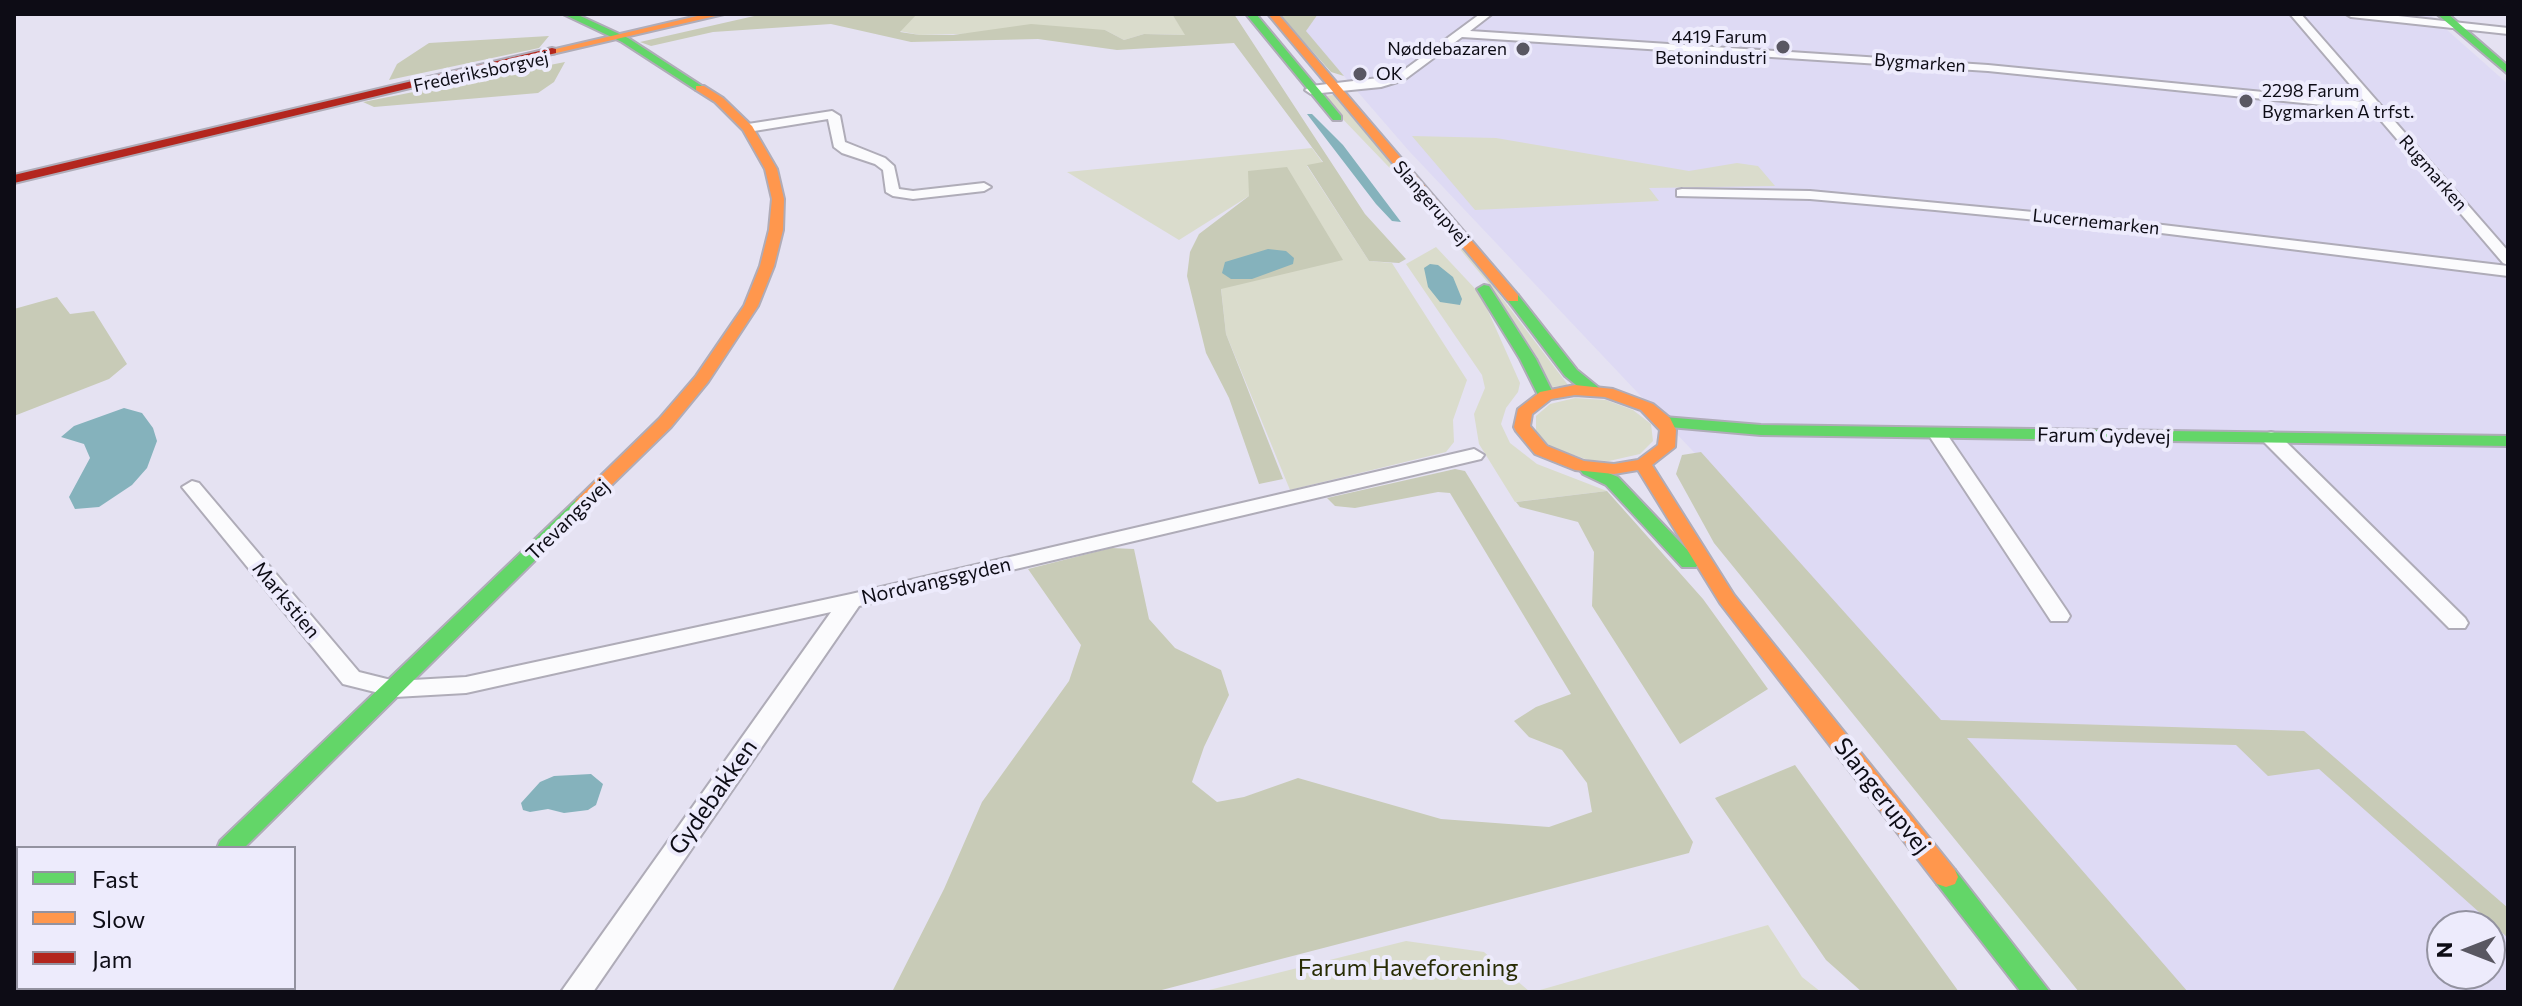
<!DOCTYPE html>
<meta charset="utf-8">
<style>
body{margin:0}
#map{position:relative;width:2522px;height:1006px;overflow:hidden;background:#e5e2f2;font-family:Commissioner,sans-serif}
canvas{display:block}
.frame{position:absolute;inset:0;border:16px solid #0d0c15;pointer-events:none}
.legend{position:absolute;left:16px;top:846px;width:280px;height:144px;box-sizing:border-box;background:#edebfc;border:2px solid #9392a0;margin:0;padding:10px 14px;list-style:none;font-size:24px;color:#0d0c15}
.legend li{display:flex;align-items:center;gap:16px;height:40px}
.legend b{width:40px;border:2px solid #9392a0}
.north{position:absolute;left:2426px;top:910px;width:80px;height:80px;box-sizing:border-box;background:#edebfc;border:2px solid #9392a0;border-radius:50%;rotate:270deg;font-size:22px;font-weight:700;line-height:32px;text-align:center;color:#0d0c15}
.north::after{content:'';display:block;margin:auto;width:28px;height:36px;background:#595762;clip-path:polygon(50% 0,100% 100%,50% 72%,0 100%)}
</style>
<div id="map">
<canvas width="2522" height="1006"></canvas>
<div class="frame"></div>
<ul class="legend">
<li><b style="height:10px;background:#63d668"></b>Fast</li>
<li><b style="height:10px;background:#ff974d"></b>Slow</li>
<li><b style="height:10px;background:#b3261e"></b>Jam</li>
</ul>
<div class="north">N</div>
</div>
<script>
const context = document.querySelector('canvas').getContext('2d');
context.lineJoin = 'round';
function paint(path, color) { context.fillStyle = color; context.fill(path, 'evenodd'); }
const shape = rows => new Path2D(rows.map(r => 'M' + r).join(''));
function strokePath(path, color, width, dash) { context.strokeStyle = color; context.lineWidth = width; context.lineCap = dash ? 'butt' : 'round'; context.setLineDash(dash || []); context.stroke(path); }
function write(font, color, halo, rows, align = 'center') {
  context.font = font + ' Commissioner,sans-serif'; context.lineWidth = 8; context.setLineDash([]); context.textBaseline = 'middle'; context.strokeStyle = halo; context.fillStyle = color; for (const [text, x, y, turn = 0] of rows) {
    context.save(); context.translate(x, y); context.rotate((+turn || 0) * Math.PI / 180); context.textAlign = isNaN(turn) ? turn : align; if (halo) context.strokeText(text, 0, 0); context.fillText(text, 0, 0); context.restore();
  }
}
const built = shape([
 [1318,14,2429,14,2508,84,2508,992,2176,992,1760,522,1409,151,1305,31],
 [2442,926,2490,926,2490,974,2442,974]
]);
const green = shape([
 [871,14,1172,14,1186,35,1144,34,1124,40,1105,30,920,35,899,31,915,15],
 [1333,95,1461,244,1568,385,1552,387,1537,357,1489,284,1408,187,1335,111,1326,96],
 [1412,136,1496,138,1689,171,1737,163,1758,166,1775,186,1649,188,1659,201,1475,210],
 [1312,148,1323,163,1307,166,1369,261,1392,263,1467,380,1453,420,1454,442,1446,452,1290,490,1226,334,1221,288,1249,196,1179,240,1067,172],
 [1436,247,1481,295,1520,383,1518,392,1506,408,1501,424,1510,443,1537,464,1607,491,1515,502,1479,444,1474,414,1485,388,1482,375,1406,264],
 [1575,398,1606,400,1633,410,1651,424,1653,441,1640,454,1609,461,1588,460,1551,447,1536,432,1536,416,1550,404],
 [1768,925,1802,977,1821,992,1533,992],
 [1406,941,1484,952,1530,992,1201,992]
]);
const forest = shape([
 [763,14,916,15,900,32,920,35,953,35,1031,24,1105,30,1124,40,1144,34,1185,35,1172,14,1234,14,1365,214,1406,259,1399,263,1369,261,1307,165,1323,162,1234,43,1117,50,1038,39,911,42,831,24,713,32,651,46,640,42],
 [1279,14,1318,14,1306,31,1344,76,1331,72],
 [549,36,539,48,389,80,397,64,429,43],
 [565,62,554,82,538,93,374,107,363,102],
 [1287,167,1343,260,1221,289,1226,334,1283,479,1259,484,1229,398,1206,353,1187,276,1190,252,1199,234,1249,196,1248,171],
 [57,297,70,314,94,311,127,364,109,379,14,416,14,309],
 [1701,452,1941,720,2304,731,2508,908,2508,938,2319,769,2268,776,2236,745,1967,738,2188,992,2079,992,1714,543,1676,474,1682,455],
 [1455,469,1465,471,1693,842,1689,853,1154,992,892,992,944,889,982,802,1069,681,1081,645,1028,569,1111,548,1134,549,1149,619,1175,648,1221,670,1229,695,1204,747,1192,782,1217,802,1244,797,1298,778,1441,819,1549,827,1592,812,1587,783,1562,750,1529,737,1514,721,1536,707,1571,694,1450,493,1438,492,1355,508,1335,506,1327,498],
 [1607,491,1703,599,1768,689,1680,744,1592,606,1594,552,1578,522,1520,507,1516,502],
 [1795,765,1959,992,1862,992,1826,960,1715,798]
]);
const water = shape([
 [1307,114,1312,114,1343,145,1401,222,1392,221,1376,204],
 [1268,249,1286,251,1294,258,1293,264,1252,279,1231,279,1222,273,1225,262],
 [1430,264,1438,265,1453,277,1462,299,1460,305,1440,302,1428,287,1424,268],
 [124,408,142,413,153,428,157,441,147,468,132,485,99,507,75,509,69,497,90,458,84,444,61,437,74,426],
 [591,774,603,784,596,805,588,810,564,813,548,809,530,812,523,810,521,803,540,782,554,776]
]);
const street = shape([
 [1480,14,1492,14,1470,31,1988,65,2365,102,2290,14,2301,14,2508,251,2508,265,2503,263,2372,110,1988,71,1462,37,1404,80,1381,87,1311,94,1305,90,1311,86,1396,76,1480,14],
 [2346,14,2380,14,2508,28,2508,34,2351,17,2346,14],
 [832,111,840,116,845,142,885,158,894,166,899,189,913,191,984,183,991,187,984,191,913,199,893,196,886,192,883,170,875,164,842,153,834,147,828,119,748,132,742,128,748,124,832,111],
 [1682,189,1810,191,2129,221,2508,266,2508,276,2129,229,1935,210,1810,199,1677,196,1677,190,1682,189],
 [1937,428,1944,430,2067,611,2070,616,2067,621,2051,621,1928,434,1937,428],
 [2271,432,2278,434,2465,618,2468,623,2465,628,2449,628,2264,442,2262,438,2264,434,2271,432],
 [1474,449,1484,455,1481,459,859,606,593,992,561,992,831,612,466,693,395,697,343,684,182,487,192,481,199,483,359,672,395,681,466,677,851,594,1474,449]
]);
const fast = shape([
 [563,14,576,14,628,38,705,88,696,90,622,42,563,14],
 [1246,14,1256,14,1341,116,1341,120,1333,120,1246,14],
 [2437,14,2448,14,2508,66,2508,74,2437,14],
 [1484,285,1489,286,1536,359,1554,395,1552,398,1540,398,1538,395,1520,359,1477,289,1484,285],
 [1513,294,1518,295,1577,370,1598,387,1600,390,1598,393,1586,393,1565,376,1506,298,1513,294],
 [1664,417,1761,425,2508,436,2508,446,1761,435,1658,426,1656,422,1658,418,1664,417],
 [1589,465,1618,477,1696,559,1699,563,1696,567,1682,567,1606,485,1583,474,1580,470,1589,465],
 [584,497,590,498,593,502,590,506,244,848,217,848,220,841,578,498,584,497],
 [1946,867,1955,870,2050,992,2021,992,1937,884,1934,877,1937,870,1946,867],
 [67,988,95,988,93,992,65,992,67,988]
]);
const slow = shape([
 [706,14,724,14,552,54,547,51,706,14],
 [1268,14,1278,14,1518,295,1518,301,1508,301,1268,14],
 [696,86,704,86,723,98,752,126,777,169,784,199,783,230,774,266,758,306,708,382,671,427,590,506,578,506,575,502,578,498,659,419,696,376,744,306,760,266,769,230,772,199,765,169,743,130,715,102,696,90,696,86],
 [1575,385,1613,389,1653,404,1670,418,1676,430,1675,447,1652,465,1734,595,1955,870,1958,877,1955,884,1946,887,1937,884,1720,603,1638,470,1614,474,1575,470,1535,454,1516,431,1514,427,1518,409,1540,392,1575,385],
 [1575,395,1605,397,1641,410,1660,430,1658,445,1638,460,1614,464,1584,461,1547,446,1530,426,1532,414,1551,399,1575,395]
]);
const jam = shape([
 [552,48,556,49,556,53,14,183,14,175,552,48]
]);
const markers = [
 [1783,47,8,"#595762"],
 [1523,49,8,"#595762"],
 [1360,74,8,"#595762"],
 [2246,101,8,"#595762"]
];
const farPoinames = [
 ["4419 Farum",1767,37],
 ["Betonindustri",1767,58],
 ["Nøddebazaren",1507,49],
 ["OK",1376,74,"left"],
 ["2298 Farum",2262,91,"left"],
 ["Bygmarken A trfst.",2262,112,"left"]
];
const farStreetnames = [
 ["Bygmarken",1920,63,4],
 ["Frederiksborgvej",481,72,-12],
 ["Rugmarken",2433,173,49],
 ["Slangerupvej",1431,203,49],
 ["Lucernemarken",2096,222,6]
];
const streetNames = [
 ["Farum Gydevej",2104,436,1],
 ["Trevangsvej",568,520,-44],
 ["Nordvangsgyden",936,581,-13],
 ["Markstien",286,600,50]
];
const nearStreetnames = [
 ["Slangerupvej",1882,796,52],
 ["Gydebakken",713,797,-55]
];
const nearParknames = [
 ["Farum Haveforening",1408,968]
];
paint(built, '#dedaf4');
paint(green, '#dadccc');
paint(forest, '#c8cbb7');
paint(water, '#85b2bc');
strokePath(street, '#afacb8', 4);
strokePath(fast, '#afacb8', 4);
strokePath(slow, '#afacb8', 4);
strokePath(jam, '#afacb8', 4);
paint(street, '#fbfbfd');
paint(fast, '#63d668');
paint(slow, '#ff974d');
paint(jam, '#b3261e');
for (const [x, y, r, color] of markers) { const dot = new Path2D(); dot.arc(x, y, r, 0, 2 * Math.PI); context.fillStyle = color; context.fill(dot); strokePath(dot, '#edebfc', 3); }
write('18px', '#0d0c15', '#edebfc', farPoinames, 'right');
write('18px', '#0d0c15', '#edebfc', farStreetnames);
write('20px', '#0d0c15', '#edebfc', streetNames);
write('24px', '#0d0c15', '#edebfc', nearStreetnames);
write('24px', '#282c04', '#edebfc', nearParknames);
</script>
